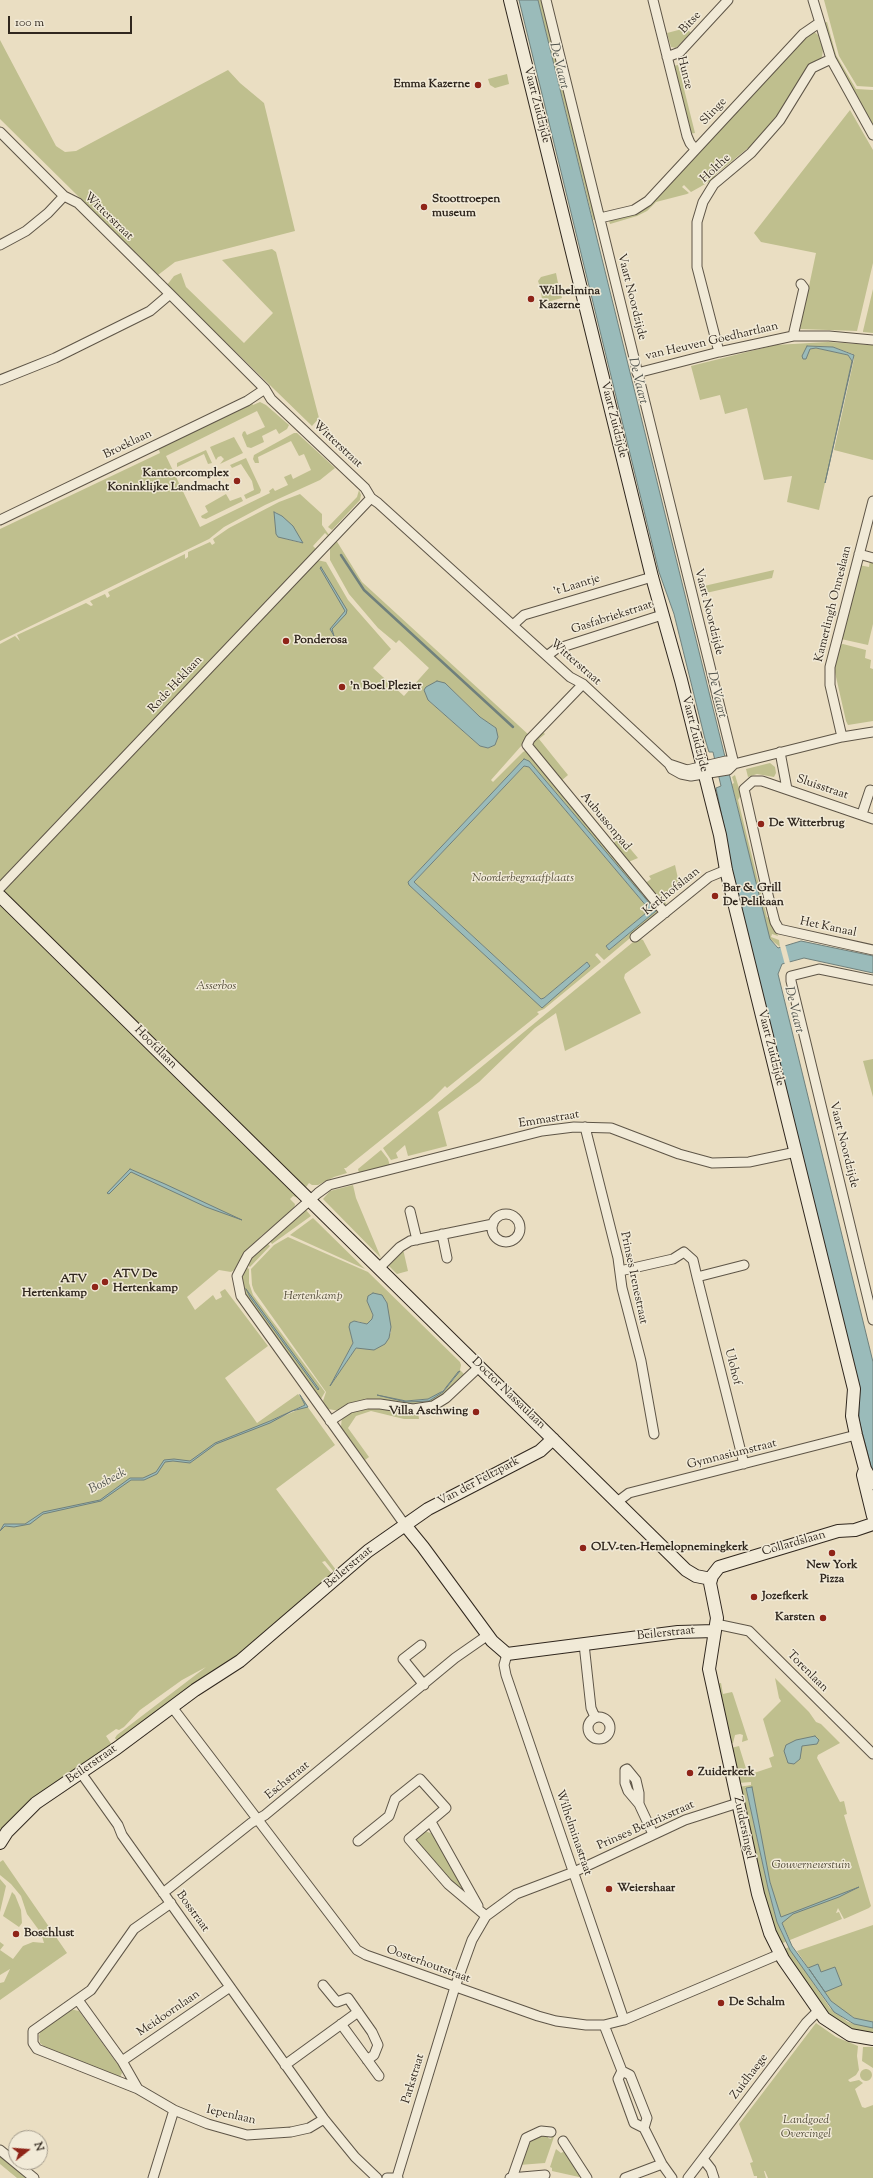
<!DOCTYPE html>
<style>
body{margin:0}
#map{position:relative;width:873px;height:2178px;overflow:hidden;background:#eadec2;font-family:"Sorts Mill Goudy",serif}
canvas{display:block}
.north{position:absolute;left:8px;top:2130px;width:40px;height:40px;box-sizing:border-box;background:#f1ead7;border:1px solid #a49c8d;border-radius:50%;rotate:73deg;font-size:11px;font-weight:700;line-height:16px;text-align:center;color:#30271e}
.north::after{content:'';display:block;margin:auto;width:14px;height:18px;background:#8f2418;clip-path:polygon(50% 0,100% 100%,50% 72%,0 100%)}
.scale{position:absolute;left:8px;top:16px;width:124px;height:18px;box-sizing:border-box;border:2px solid #30271e;border-top:0;padding-left:5px;font-size:12px;line-height:14px;white-space:nowrap;color:#30271e;-webkit-text-stroke:3px #f1ead7;paint-order:stroke}
</style>
<div id="map">
<canvas width="873" height="2178"></canvas>
<div class="north">N</div>
<div class="scale">100 m</div>
</div>
<script>
const context = document.querySelector('canvas').getContext('2d');
context.lineJoin = 'round';
function paint(path, color) { context.fillStyle = color; context.fill(path, 'evenodd'); }
const shape = rows => new Path2D(rows.map(r => 'M' + r).join(''));
function strokePath(path, color, width, dash) { context.strokeStyle = color; context.lineWidth = width; context.lineCap = dash ? 'butt' : 'round'; context.setLineDash(dash || []); context.stroke(path); }
function write(font, color, halo, rows, align = 'center') {
  context.font = font + ' "Sorts Mill Goudy",serif'; context.lineWidth = 3; context.setLineDash([]); context.textBaseline = 'middle'; context.strokeStyle = halo; context.fillStyle = color; for (const [text, x, y, turn = 0] of rows) {
    context.save(); context.translate(x, y); context.rotate((+turn || 0) * Math.PI / 180); context.textAlign = isNaN(turn) ? turn : align; if (halo) context.strokeText(text, 0, 0); context.fillText(text, 0, 0); context.restore();
  }
}
const green = shape([
 [538,0,543,0,597,219,593,220],
 [824,0,873,0,873,87,857,86,839,56],
 [827,22,836,55,856,89,873,90,873,125,831,50,823,23],
 [686,28,691,33,676,48,671,47,667,33],
 [813,31,818,35,823,49,822,57,752,148,748,148,716,174,715,178,700,187,691,192,684,185,682,187,689,193,687,194,656,202,647,211,637,216,610,224,609,221,613,218,631,213,806,34],
 [0,40,56,146,65,152,76,151,228,70,240,83,264,103,295,231,175,262,158,275,0,119],
 [678,65,695,133,689,134,673,66],
 [507,74,509,84,495,88,490,85,488,79],
 [850,110,873,150,873,263,857,331,800,329,816,253,761,242,754,233],
 [272,249,276,252,319,418,312,426,167,285,174,276,181,273,186,287,244,343,273,313,222,260],
 [556,273,558,283,540,287,538,281,541,277],
 [559,288,562,298,547,302,542,299,541,293],
 [873,289,873,333,863,332,863,331],
 [828,342,873,345,873,460,834,450,854,359,853,354,833,347,807,346,810,349,816,348,848,355,852,361,819,510,787,502,792,476,764,480,747,408,725,414,720,395,700,400,691,366,775,345],
 [251,402,253,405,260,402,266,405,289,425,287,429,279,434,276,429,262,436,264,442,251,448,247,447,242,435,243,432,245,431,247,435,265,427,257,411,166,456,200,527,270,493,269,491,273,488,275,491,288,485,284,477,291,474,293,479,311,470,304,454,299,456,291,441,258,457,259,463,255,463,253,459,254,455,294,433,297,433,335,468,320,480,265,505,224,527,209,539,0,641,0,529,160,453,158,447],
 [234,437,243,453,220,464,224,459,221,456,218,457,216,460,210,447],
 [206,450,212,463,208,464,204,454,177,467,177,463],
 [246,458,261,490,260,493,246,499,244,495,254,490,252,481,241,464,232,468,230,465],
 [359,490,361,495,360,500,332,530,328,527,357,497],
 [226,494,230,501,241,497,243,501,206,519,202,518,201,516,208,512,205,506],
 [300,494,322,514,322,525,329,535,329,537,325,533,313,546,317,550,317,560,326,562,348,600,391,649,373,668,404,696,429,668,399,640,396,643,378,628,349,594,330,560,330,547,336,540,362,582,530,736,491,780,493,782,523,752,527,750,661,912,604,960,597,953,595,955,601,962,544,1009,537,1012,539,1014,447,1088,445,1086,432,1099,346,1168,344,1168,347,1173,334,1177,318,1185,312,1185,309,1183,298,1198,293,1196,290,1199,295,1204,294,1210,261,1236,236,1269,231,1272,219,1270,187,1297,195,1310,213,1295,216,1300,222,1297,220,1292,225,1289,268,1346,225,1378,257,1423,298,1394,306,1404,255,1428,307,1406,335,1445,276,1489,336,1570,334,1572,325,1561,322,1562,332,1574,237,1658,117,1741,115,1738,117,1735,206,1667,182,1680,140,1710,124,1727,119,1730,116,1729,106,1736,112,1745,26,1804,0,1833,0,644,15,636,20,641,17,635,86,603,91,606,93,605,90,601,105,594,107,598,110,596,108,592,185,554,185,559,188,557,188,552,210,542,212,545,215,543,213,539,229,528,279,502],
 [275,512,282,516,301,543,286,539,275,522],
 [445,683,480,717,495,728,498,737,495,745,488,748,480,746,428,700],
 [524,759,529,761,656,911,609,950,606,946,646,913,648,908,529,767,524,766,414,882,541,999,544,998,587,962,590,966,542,1007,409,885,408,882],
 [870,560,873,561,873,624,868,645,841,639,859,565,869,567],
 [774,570,772,578,706,593,704,586],
 [843,644,866,650,865,658,871,660,870,668,873,669,873,721,848,725,846,721,834,668,839,645],
 [542,731,545,734,539,739,568,775,561,781,531,744],
 [770,763,775,767,776,773,774,777,757,774,748,777,746,769],
 [735,775,741,795,738,800,767,917,772,919,778,936,772,934,771,937,779,940,780,947,770,939,767,930,732,784,734,783,732,777],
 [620,838,622,839,638,858,626,863,613,847,615,841],
 [675,865,679,883,685,882,685,884,665,902,668,907,662,905,644,884,651,879,649,876],
 [638,938,643,940,651,955,625,974,624,978,641,1013,565,1051,556,1013,535,1028,479,1082,438,1112,447,1146,408,1156,405,1145,396,1153,398,1158,391,1160,383,1148],
 [873,1059,873,1097,863,1061],
 [381,1150,388,1159,390,1166,359,1173,358,1169],
 [353,1185,356,1198,381,1258,323,1199,330,1191],
 [306,1210,311,1216,272,1244,270,1241],
 [313,1218,365,1269,290,1235],
 [288,1237,368,1272,460,1362,461,1365,460,1370,466,1376,439,1400,421,1406,385,1402,340,1411,328,1409,323,1401,326,1392,254,1291,252,1285,251,1269,274,1245],
 [368,1296,386,1300,391,1333,355,1349,330,1386,353,1343,350,1330,352,1322,357,1321,367,1324,372,1319,373,1315,367,1301],
 [460,1372,443,1392,429,1401,406,1402,377,1395,406,1401,428,1399,439,1394],
 [267,1243,270,1246,250,1267,247,1264,253,1255],
 [403,1249,408,1271,397,1274,388,1265],
 [245,1266,249,1269,249,1283,253,1295,325,1392,321,1399,318,1399,247,1301,241,1284],
 [383,1407,384,1409,409,1414,415,1415,418,1412,419,1419,404,1419,371,1411,356,1416,348,1428,369,1457,365,1460,341,1427,342,1416,357,1409],
 [775,1678,809,1712,816,1722,821,1724,840,1743,818,1755,817,1758,840,1802,844,1801,847,1814,844,1815,871,1906,869,1908,844,1919,838,1908,836,1913,839,1912,842,1919,790,1940,777,1912,749,1789,751,1787,744,1788,746,1788,768,1888,777,1922,786,1942,782,1943,769,1920,739,1787,751,1785,751,1782,738,1783,731,1748,739,1746,748,1775,772,1767,769,1758,774,1756,763,1719,781,1701,779,1698],
 [721,1683,723,1694,732,1692,733,1694,748,1740,742,1742,743,1735,740,1734,735,1735,733,1743,729,1744,716,1684],
 [425,1831,433,1834,462,1888,456,1887,417,1842,417,1837],
 [3,1860,67,1953,0,2000,0,1983,4,1982,10,1969,0,1975,0,1942,4,1945,0,1950,13,1959,23,1946,33,1942,44,1943,41,1933,27,1914,21,1896,11,1884,0,1875,0,1862],
 [0,1879,6,1886,0,1912],
 [12,1892,15,1895,21,1910,22,1923,19,1927,3,1916],
 [873,1925,873,2022,858,2020,841,2010,828,1998,797,1951],
 [789,1947,830,2008,848,2022,873,2028,873,2033,855,2030,837,2021,827,2012,788,1956,785,1949],
 [70,2009,79,2011,121,2069,122,2073,120,2077,46,2048,40,2043,39,2036,41,2029],
 [816,2023,836,2037,858,2046,857,2056,859,2070,856,2075,848,2080,850,2082,859,2080,863,2083,855,2089,862,2107,865,2108,873,2105,873,2178,768,2178,765,2171,764,2171,766,2178,757,2178,757,2176,754,2176,750,2163,753,2162,739,2124],
 [863,2047,873,2047,873,2068,862,2061],
 '860 2075a6 6 0 1 1 12 0a6 6 0 1 1-12 0Z',
 [554,2130,556,2131,545,2163,519,2165,523,2162,530,2138,548,2134,548,2138,551,2139],
 [556,2149,561,2153,565,2151,583,2175,579,2177,552,2171,552,2168,550,2167],
 [0,2155,29,2178,17,2178,0,2164]
]);
const water = shape([
 [519,0,538,0,770,939,778,948,801,941,873,956,873,973,804,958,782,964,778,974,873,1362,873,1474,859,1420,859,1388,730,866,727,841,716,788,721,786,713,752,709,752,705,739,674,614,659,572,519,0],
 [807,346,833,347,854,355,825,483,852,361,848,355,816,348,810,349,806,359,803,359,802,356,807,346],
 [274,512,282,516,293,526,303,543,278,537,276,534,274,512],
 [321,567,347,610,346,614,332,629,334,636,330,629,345,611,320,568,321,567],
 [437,681,445,683,480,717,496,728,498,737,495,745,488,748,480,746,428,700,424,690,426,687,437,681],
 [524,759,529,761,656,911,609,950,606,946,646,913,648,908,529,767,524,766,414,882,541,999,544,998,587,962,590,966,542,1008,409,885,408,882,524,759],
 [130,1169,165,1184,242,1220,206,1207,131,1172,109,1194,107,1193,130,1169],
 [246,1289,319,1389,318,1390,250,1297,246,1289],
 [373,1293,382,1295,387,1303,391,1327,389,1338,385,1344,374,1350,356,1348,330,1386,353,1343,349,1327,350,1323,354,1321,367,1324,372,1319,373,1315,367,1301,368,1296,373,1293],
 [458,1372,460,1371,443,1392,429,1401,406,1402,377,1395,406,1401,428,1399,443,1391,458,1372],
 [300,1395,308,1407,292,1411,270,1423,216,1444,190,1463,173,1461,165,1462,157,1474,144,1480,131,1480,101,1501,43,1514,30,1524,14,1527,5,1526,0,1531,4,1524,25,1524,43,1512,100,1500,130,1478,143,1478,156,1472,164,1460,174,1459,190,1461,215,1443,270,1421,305,1405,300,1395],
 [815,1736,819,1740,817,1744,802,1746,800,1759,794,1764,788,1763,784,1751,786,1745,796,1740,815,1736],
 [752,1787,770,1882,781,1917,859,1887,839,1897,793,1914,782,1923,792,1946,808,1968,818,1964,821,1972,835,1967,842,1985,825,1992,809,1969,831,2001,854,2018,873,2022,873,2028,854,2024,834,2012,790,1950,777,1922,768,1888,746,1788,752,1787]
]);
const pier = shape([
 [785,944,790,963,785,965,780,946]
]);
const stream = shape([
 [341,555,364,590,513,727]
]);
const street = shape([
 [546,0,734,764,842,737,873,732],
 [653,0,687,136,690,143,695,149],
 [813,0,831,59,873,135],
 [667,57,680,52,728,0],
 [0,132,64,196,78,203,170,294,265,389,271,399,365,488,371,498,378,503,570,677,583,684,669,764,672,769,681,774,691,776,728,770,734,764,726,761,687,770,669,764],
 [600,218,634,210,648,201,803,34,819,23],
 [0,245,26,231,48,213,64,196],
 [793,336,804,288,801,284],
 [719,352,697,267,697,222,703,202,714,184,751,153,780,120,812,68,831,59],
 [637,373,719,352,793,336,829,336,873,340],
 [0,380,55,358,150,311,170,294],
 [0,520,247,401,265,389],
 [859,554,873,558],
 [513,625,524,615,652,577],
 [548,655,556,649,662,615],
 [583,684,530,739,527,745,665,913],
 [842,737,830,685,830,667,873,501],
 [780,752,787,789],
 [862,814,870,790,873,791],
 [873,819,762,781,753,781,744,789,766,887,775,922,779,929,873,950],
 [0,888,371,498],
 [635,937,709,877,726,870],
 [873,980,819,969,791,976,791,981,873,1320],
 [585,1127,618,1258,622,1288,641,1361,654,1434],
 [410,1211,417,1240],
 '492 1228a14 14 0 1 1 28 0a14 14 0 1 1-28 0Z',
 [442,1234,447,1258],
 [379,1268,400,1247,410,1241,493,1224],
 [620,1271,673,1259,684,1252,693,1260,697,1277,744,1265],
 [697,1277,744,1464],
 [330,1421,350,1408,367,1404,380,1404,413,1409,433,1406,446,1398,479,1367],
 [617,1502,629,1493,856,1435],
 [405,1525,241,1296,237,1276,248,1255,318,1193,329,1185,542,1131,574,1127,611,1128,679,1154,712,1163,749,1162,796,1152],
 [716,1624,749,1631,873,1754],
 [584,1644,591,1708,595,1717],
 [421,1645,403,1659,424,1685],
 [507,1654,504,1665,506,1675,624,2020],
 [172,1707,357,1950,366,1955,538,2016,556,2021,586,2025,604,2025,624,2020,780,1954],
 '588 1728a11 11 0 1 1 22 0a11 11 0 1 1-22 0Z',
 [81,1773,118,1825,122,1835,324,2119,355,2157,377,2178],
 [639,1804,628,1791,625,1783,625,1770,627,1769,636,1780,639,1793,639,1804,653,1834],
 [431,1822,478,1906],
 [358,1841,389,1816,395,1799,420,1779,446,1808,409,1839,448,1884,486,1916],
 [163,1893,251,1823,265,1815,455,1658,488,1635],
 [171,1903,134,1929,91,1990,33,2031,33,2043,37,2049,138,2089,174,2110,208,2124,247,2135,291,2132,309,2128,324,2119],
 [323,1985,337,2002,348,1998,372,2032,378,2045,374,2055,367,2060],
 [78,2000,122,2061,138,2089],
 [341,2024,379,2076],
 [604,2025,622,2071],
 [122,2061,230,1987],
 [285,2065,358,2012],
 [644,2128,647,2118,630,2075,622,2071,618,2079,634,2123,644,2128,662,2164,672,2178],
 [563,2141,587,2178],
 [0,2150,34,2178],
 [704,2160,711,2169,714,2178],
 [397,2177,455,1987,472,1940,486,1916,516,1894,574,1872,685,1820,738,1803],
 [153,2178,174,2110],
 [387,2178,398,2178],
 [510,2178,545,2175],
 [512,2178,526,2138,541,2131,551,2132],
 [625,2178,662,2164],
 [688,2178,806,2023,818,2011]
]);
const secondary = shape([
 [510,0,652,577,681,680,720,835,726,870,854,1389,852,1416,856,1435,865,1469,873,1483],
 [0,896,686,1570,696,1576,711,1579],
 [864,1472,863,1475,873,1516],
 [873,1524,855,1530,838,1531,719,1567,712,1576,710,1583,717,1618,709,1669,758,1894,770,1933,783,1959,824,2018,850,2035,873,2039],
 [405,1525,423,1547,492,1641,507,1654,678,1632,715,1631],
 [0,1843,7,1832,36,1803,117,1748,195,1690,240,1661,368,1551,428,1509,540,1451,553,1439]
]);
const markers = [
 [478,85,4,"#8f2418"],
 [424,207,4,"#8f2418"],
 [531,299,4,"#8f2418"],
 [237,481,4,"#8f2418"],
 [286,641,4,"#8f2418"],
 [342,687,4,"#8f2418"],
 [761,824,4,"#8f2418"],
 [715,896,4,"#8f2418"],
 [105,1282,4,"#8f2418"],
 [95,1287,4,"#8f2418"],
 [476,1412,4,"#8f2418"],
 [583,1548,4,"#8f2418"],
 [832,1553,4,"#8f2418"],
 [754,1597,4,"#8f2418"],
 [823,1618,4,"#8f2418"],
 [690,1773,4,"#8f2418"],
 [609,1889,4,"#8f2418"],
 [16,1934,4,"#8f2418"],
 [721,2003,4,"#8f2418"]
];
const streetNames = [
 ["Bitse",691,23,-47],
 ["Hunze",684,73,76],
 ["Vaart Zuidzijde",536,105,76],
 ["Slinge",714,112,-47],
 ["Holthe",716,169,-43],
 ["Witterstraat",108,217,44],
 ["Vaart Noordzijde",631,297,76],
 ["van Heuven Goedhartlaan",712,342,-13],
 ["Vaart Zuidzijde",613,420,76],
 ["Broeklaan",128,445,-26],
 ["Witterstraat",337,445,43],
 ["'t Laantje",577,586,-17],
 ["Kamerlingh Onneslaan",834,604,-76],
 ["Vaart Noordzijde",708,612,76],
 ["Gasfabriekstraat",612,618,-18],
 ["Witterstraat",575,663,41],
 ["Rode Heklaan",176,685,-47],
 ["Vaart Zuidzijde",694,734,76],
 ["Sluisstraat",822,788,19],
 ["Aubussonpad",605,822,50],
 ["Kerkhofslaan",672,892,-39],
 ["Het Kanaal",828,928,12],
 ["Hoofdlaan",155,1048,45],
 ["Vaart Zuidzijde",770,1048,76],
 ["Emmastraat",549,1120,-9],
 ["Vaart Noordzijde",843,1145,76],
 ["Prinses Irenestraat",633,1278,78],
 ["Ulohof",732,1367,76],
 ["Doctor Nassaulaan",508,1394,44],
 ["Gymnasiumstraat",732,1455,-14],
 ["Van der Feltzpark",479,1482,-28],
 ["Collardslaan",794,1544,-16],
 ["Beilerstraat",349,1568,-40],
 ["Beilerstraat",666,1634,-6],
 ["Torenlaan",807,1672,45],
 ["Beilerstraat",92,1765,-35],
 ["Eschstraat",288,1781,-39],
 ["Prinses Beatrixstraat",646,1826,-24],
 ["Zuidersingel",743,1828,78],
 ["Wilhelminastraat",573,1833,71],
 ["Bosstraat",192,1912,54],
 ["Oosterhoutstraat",428,1965,20],
 ["Meidoornlaan",169,2014,-34],
 ["Zuidhaege",750,2077,-53],
 ["Parkstraat",414,2079,-73],
 ["Iepenlaan",231,2116,13]
];
const poiNames = [
 ["Emma Kazerne",470,85,"right"],
 ["Stoottroepen",432,200],
 ["museum",432,214],
 ["Wilhelmina",539,292],
 ["Kazerne",539,306],
 ["Kantoorcomplex",229,474,"right"],
 ["Koninklijke Landmacht",229,488,"right"],
 ["Ponderosa",294,641],
 ["'n Boel Plezier",350,687],
 ["De Witterbrug",769,824],
 ["Bar & Grill",723,889],
 ["De Pelikaan",723,903],
 ["ATV De",113,1275],
 ["Hertenkamp",113,1289],
 ["ATV",87,1280,"right"],
 ["Hertenkamp",87,1294,"right"],
 ["Villa Aschwing",468,1412,"right"],
 ["OLV-ten-Hemelopnemingkerk",591,1548],
 ["New York",832,1566,"center"],
 ["Pizza",832,1580,"center"],
 ["Jozefkerk",762,1597],
 ["Karsten",815,1618,"right"],
 ["Zuiderkerk",698,1773],
 ["Weiershaar",617,1889],
 ["Boschlust",24,1934],
 ["De Schalm",729,2003]
];
const parkNames = [
 ["Noorderbegraafplaats",523,879],
 ["Asserbos",216,987],
 ["Hertenkamp",313,1297],
 ["Gouverneurstuin",811,1866],
 ["Landgoed",806,2121],
 ["Overcingel",806,2135]
];
const waterNames = [
 ["De Vaart",558,66,76],
 ["De Vaart",637,381,76],
 ["De Vaart",716,695,76],
 ["De Vaart",793,1010,76],
 ["Bosbeek",108,1482,-28]
];
paint(green, '#bfbf8e');
paint(water, '#9abbba');
strokePath(water, '#70807c', 1);
paint(pier, '#eadec2');
strokePath(stream, '#70807c', 2.5);
strokePath(street, '#5e5547', 11);
strokePath(secondary, '#30271e', 14);
strokePath(street, '#f1ead7', 9);
strokePath(secondary, '#f1ead7', 12);
for (const [x, y, r, color] of markers) { const dot = new Path2D(); dot.arc(x, y, r, 0, 2 * Math.PI); context.fillStyle = color; context.fill(dot); strokePath(dot, '#f1ead7', 1.5); }
write('12px', '#30271e', '#f1ead7', streetNames);
write('bold 12px', '#30271e', '#f1ead7', poiNames, 'left');
write('italic 12px', '#544d3a', '#f1ead7', parkNames);
write('italic 13px', '#50534d', '#f1ead7', waterNames);
</script>
